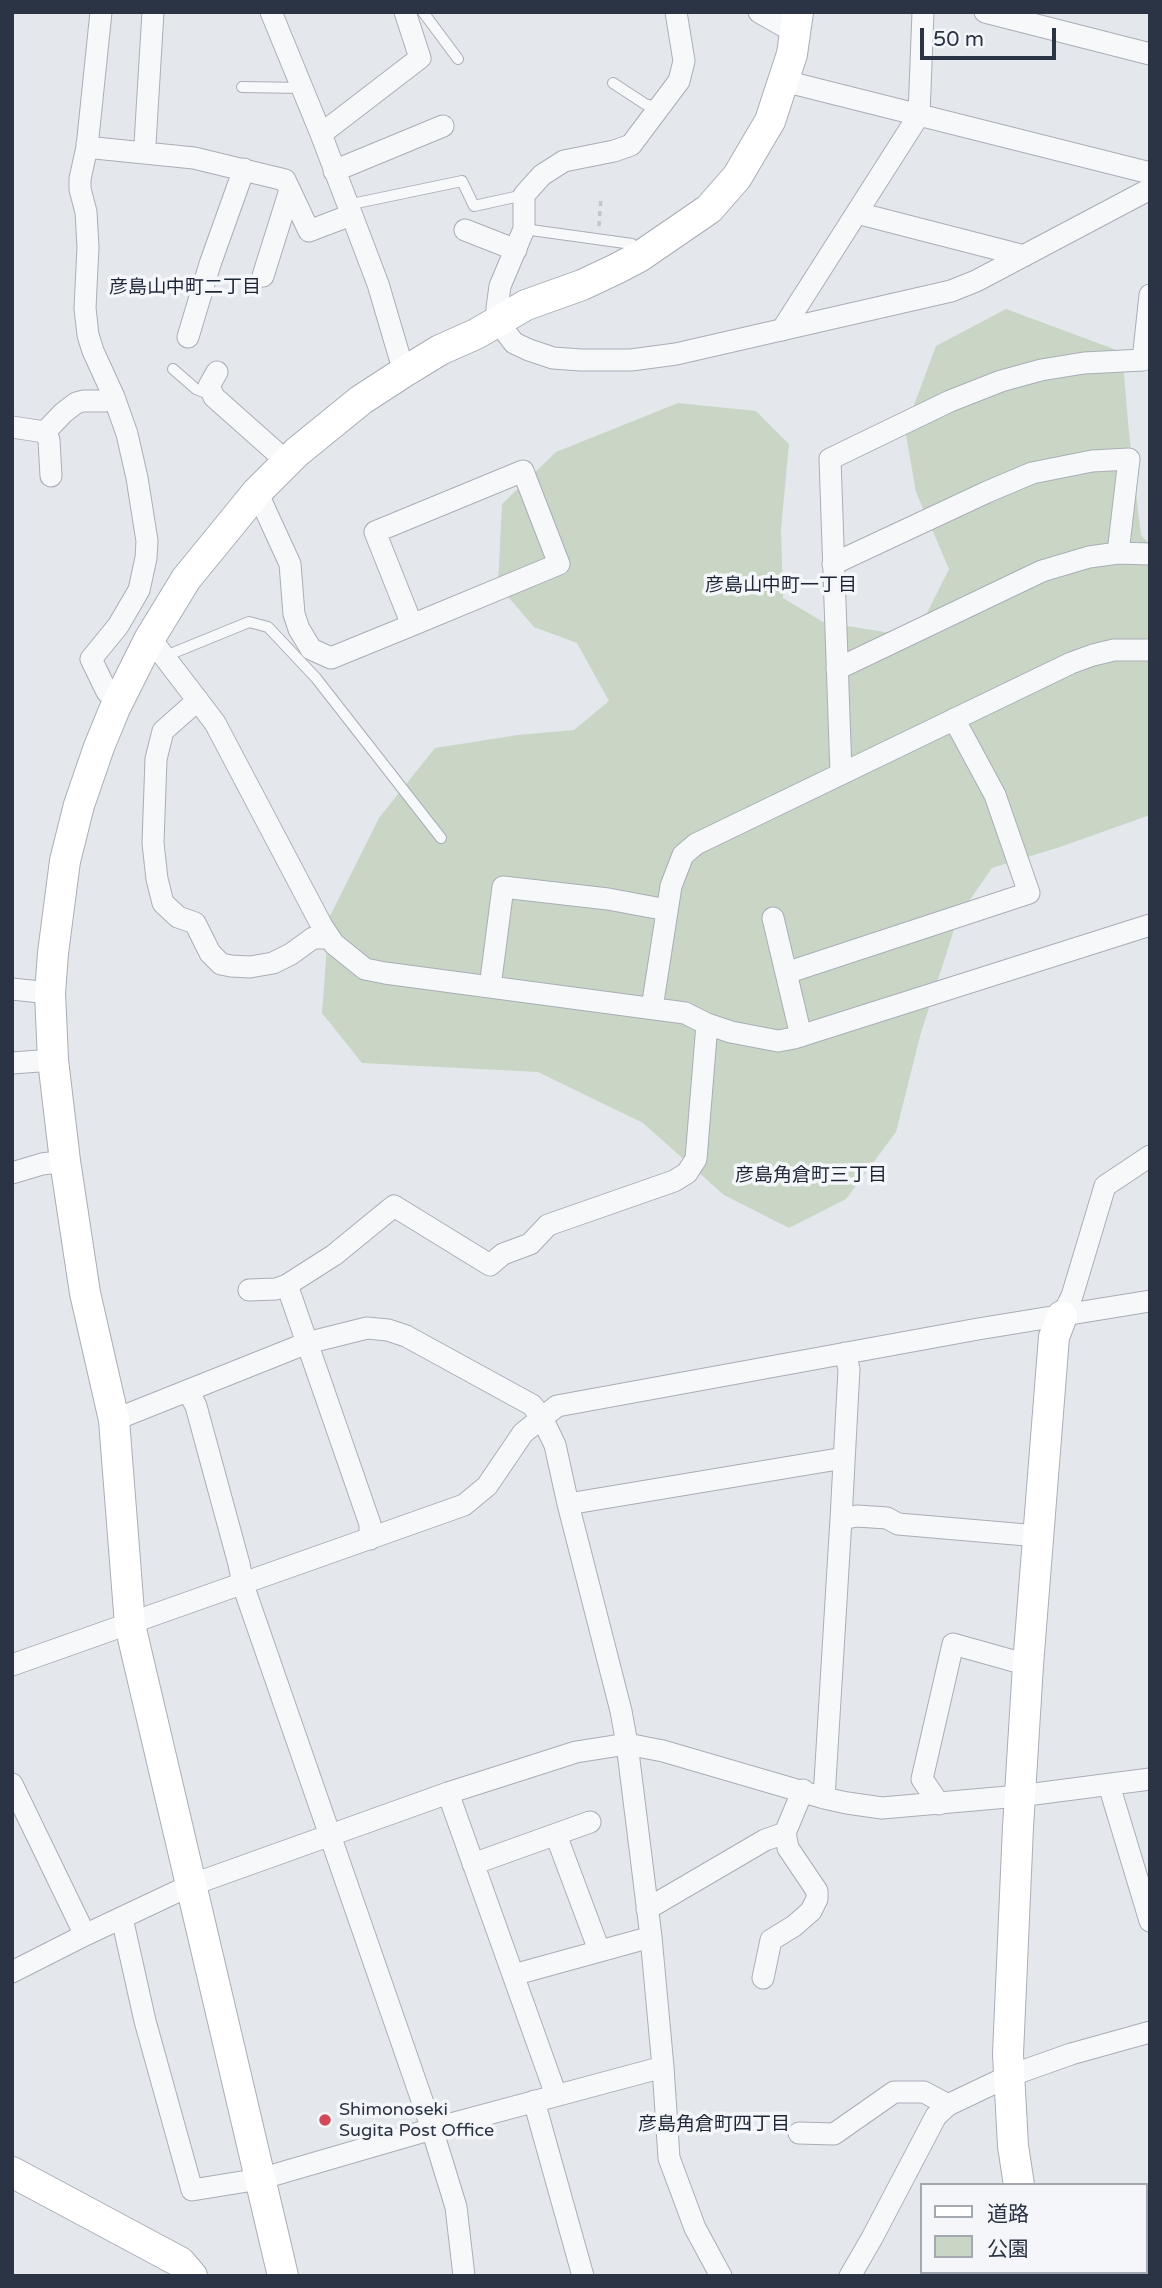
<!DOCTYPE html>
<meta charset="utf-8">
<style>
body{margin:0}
#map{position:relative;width:1162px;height:2288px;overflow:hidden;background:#e4e7ec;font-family:"Varela Round","Noto Sans JP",sans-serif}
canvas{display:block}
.frame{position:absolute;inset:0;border:14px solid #2b3445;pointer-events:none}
.legend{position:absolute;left:920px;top:2183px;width:228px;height:91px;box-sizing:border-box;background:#f4f6f9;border:2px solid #a4a8b1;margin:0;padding:9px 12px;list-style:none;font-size:21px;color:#2b3445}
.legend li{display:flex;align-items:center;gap:14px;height:35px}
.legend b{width:35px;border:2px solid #a4a8b1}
.scale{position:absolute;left:920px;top:28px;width:136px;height:32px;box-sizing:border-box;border:4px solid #2b3445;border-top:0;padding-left:9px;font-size:21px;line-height:24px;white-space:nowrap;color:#2b3445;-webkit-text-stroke:5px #f4f6f9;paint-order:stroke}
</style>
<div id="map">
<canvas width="1162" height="2288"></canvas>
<div class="frame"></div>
<ul class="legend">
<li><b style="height:9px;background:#fff"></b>道路</li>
<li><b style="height:19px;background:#c9d6c5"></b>公園</li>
</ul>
<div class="scale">50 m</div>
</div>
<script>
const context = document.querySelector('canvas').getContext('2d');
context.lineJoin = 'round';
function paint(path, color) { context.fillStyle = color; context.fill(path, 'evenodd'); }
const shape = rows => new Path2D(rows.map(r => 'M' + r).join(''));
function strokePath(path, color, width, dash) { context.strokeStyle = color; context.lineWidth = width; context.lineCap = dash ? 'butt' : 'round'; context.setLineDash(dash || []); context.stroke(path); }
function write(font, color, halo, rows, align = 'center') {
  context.font = font + ' "Varela Round","Noto Sans JP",sans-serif'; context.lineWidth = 7; context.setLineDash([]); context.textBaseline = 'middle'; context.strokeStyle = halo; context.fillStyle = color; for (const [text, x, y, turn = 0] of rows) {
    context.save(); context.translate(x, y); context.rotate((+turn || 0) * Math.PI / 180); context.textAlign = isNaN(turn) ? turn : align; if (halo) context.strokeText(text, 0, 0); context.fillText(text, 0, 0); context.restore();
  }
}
const green = shape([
 [1006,309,1122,352,1129,433,1141,535,1150,545,1150,815,1060,847,992,868,958,917,920,1036,896,1132,846,1199,789,1228,724,1195,643,1123,538,1072,362,1063,322,1013,329,918,379,818,435,748,518,735,574,730,609,701,577,643,534,627,498,585,502,504,556,452,678,403,756,411,789,444,781,529,783,598,823,622,915,637,949,569,916,492,905,429,936,346]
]);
const path = shape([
 [599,226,601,197]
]);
const lane = shape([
 [423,12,458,59],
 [613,83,645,104,660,108],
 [242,87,303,88],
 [347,205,462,181,474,206,524,195],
 [524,229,632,244],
 [173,369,196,389,211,395],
 [163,655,173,653,249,622,268,627,316,678,441,838]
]);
const street = shape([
 [101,12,87,147,80,179,80,189,86,212,88,247,85,308,88,335,93,351,114,397,127,434,137,478,147,541,146,558,139,590,118,626,91,659,107,692],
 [271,12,321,134,378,284,404,372],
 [676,12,684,61,679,81,631,145,614,151,564,161,542,175,524,195,524,229,500,286,497,308,498,322,514,343,529,350,553,358,581,360,631,360,676,354,951,291,976,281,1012,262,1150,189],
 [759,12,796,33],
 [985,12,1150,54],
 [784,81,1150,173],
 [321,134,420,58,405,12],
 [87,144,95,148,194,158,285,180,309,231,351,215],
 [141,152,145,144,153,12],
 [334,171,443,126],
 [857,213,1024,256],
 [465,230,516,250],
 [263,276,290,190],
 [782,330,919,115,923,12],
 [188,337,210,264,244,169],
 [217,372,209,386,214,397,277,453],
 [12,427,45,432,63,413,76,403,83,401,105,401,114,397],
 [45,432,49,440,51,476],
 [257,492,290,564,294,614,299,629,311,649,331,658,412,625,559,564,523,471,375,532,412,625],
 [833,564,987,492,1032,473,1092,461,1129,459,1118,553],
 [150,638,215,723,322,926,334,944,365,969,385,973,685,1013,707,1024,731,1032,778,1041,794,1038,1150,925],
 [837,669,1042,571,1089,557,1118,553,1150,554],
 [198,700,163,731,156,759,153,843,157,879,163,903,178,917,195,923,210,953,221,964,231,966,250,967,273,963,291,954,313,938,330,938],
 [841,773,830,459,950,401,1001,381,1041,370,1084,363,1143,360,1150,295],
 [773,918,801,1036],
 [786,973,1029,893,995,795,954,719],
 [490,987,503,887,608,899,667,910],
 [12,989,50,993],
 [652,1008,671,886,683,855,696,844,1071,663,1093,655,1114,650,1150,650],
 [12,1063,53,1060],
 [12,1173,42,1164,65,1161],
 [287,1285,370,1524,370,1539],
 [249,1290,276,1289,287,1285,334,1255,394,1206,490,1265,503,1254,530,1244,548,1225,674,1181,687,1173,696,1159,707,1024],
 [1062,1316,1072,1296,1105,1186,1150,1156],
 [188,1391,196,1406,239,1564,243,1585,432,2129,456,2207,464,2276],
 [114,1420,307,1343,367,1328,388,1330,406,1336,532,1405,542,1418,555,1445,568,1504,621,1711,627,1744,651,1937,663,2067,669,2158,695,2228,721,2276],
 [568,1504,844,1458],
 [841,1519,849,1369,845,1353],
 [12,1665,464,1505,487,1486,523,1433,557,1406,978,1329,1150,1301],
 [12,1784,85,1935],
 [1109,1785,1150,1921],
 [448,1793,556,2095],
 [824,1798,841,1519,857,1516,887,1518,898,1524,1038,1536],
 [939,1804,922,1779,953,1644,1028,1665],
 [556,1835,599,1950],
 [473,1864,590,1822],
 [647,1909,765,1840,785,1833,803,1790],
 [122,1918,145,2021,192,2190,260,2179,432,2129,663,2067],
 [12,1972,85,1935,191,1885,448,1793,576,1752,627,1744,663,1751,824,1798,847,1803,882,1808,1019,1796,1150,1779],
 [513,1975,651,1937],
 [763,1978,771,1940,794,1926,811,1911,817,1899,817,1891,788,1848,785,1833],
 [534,2101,583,2276],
 [799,2133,834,2134,894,2092,924,2092,948,2105],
 [1146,2227,1150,2226],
 [850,2276,872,2238,936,2116,948,2105,1009,2076,1071,2054,1150,2032],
 [1004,2276,1012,2272]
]);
const secondary = shape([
 [12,2172,180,2262,192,2276],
 [1019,2185,1013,2146,1008,2054,1018,1827,1028,1665,1054,1337,1062,1316],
 [1041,2272,1042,2276],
 [283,2276,130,1625,114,1420,85,1293,65,1161,53,1060,50,993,53,953,65,861,79,805,99,747,115,708,150,638,186,579,257,492,297,452,361,400,404,372,440,350,476,334,526,305,582,285,616,269,639,257,709,209,737,177,770,121,792,54,798,12]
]);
const markers = [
 [325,2120,7,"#d1495b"]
];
const poiNames = [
 ["Shimonoseki",339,2110],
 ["Sugita Post Office",339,2131]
];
const neighbourhoodNames = [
 ["彦島山中町二丁目",185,288],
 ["彦島山中町一丁目",781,586],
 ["彦島角倉町三丁目",811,1176],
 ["彦島角倉町四丁目",714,2125]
];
paint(green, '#c9d6c5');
strokePath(lane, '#a9aeb7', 12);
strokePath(street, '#a9aeb7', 23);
strokePath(secondary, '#a9aeb7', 32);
strokePath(path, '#c2c5cb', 3.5, [5, 5]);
strokePath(lane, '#f7f8fa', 10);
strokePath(street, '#f7f8fa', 21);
strokePath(secondary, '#fff', 30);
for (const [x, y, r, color] of markers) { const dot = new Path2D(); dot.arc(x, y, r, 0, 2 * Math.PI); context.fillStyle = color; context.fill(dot); strokePath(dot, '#f4f6f9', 2.5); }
write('18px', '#2b3445', '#f4f6f9', poiNames, 'left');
write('19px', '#1d2536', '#f4f6f9', neighbourhoodNames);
</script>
